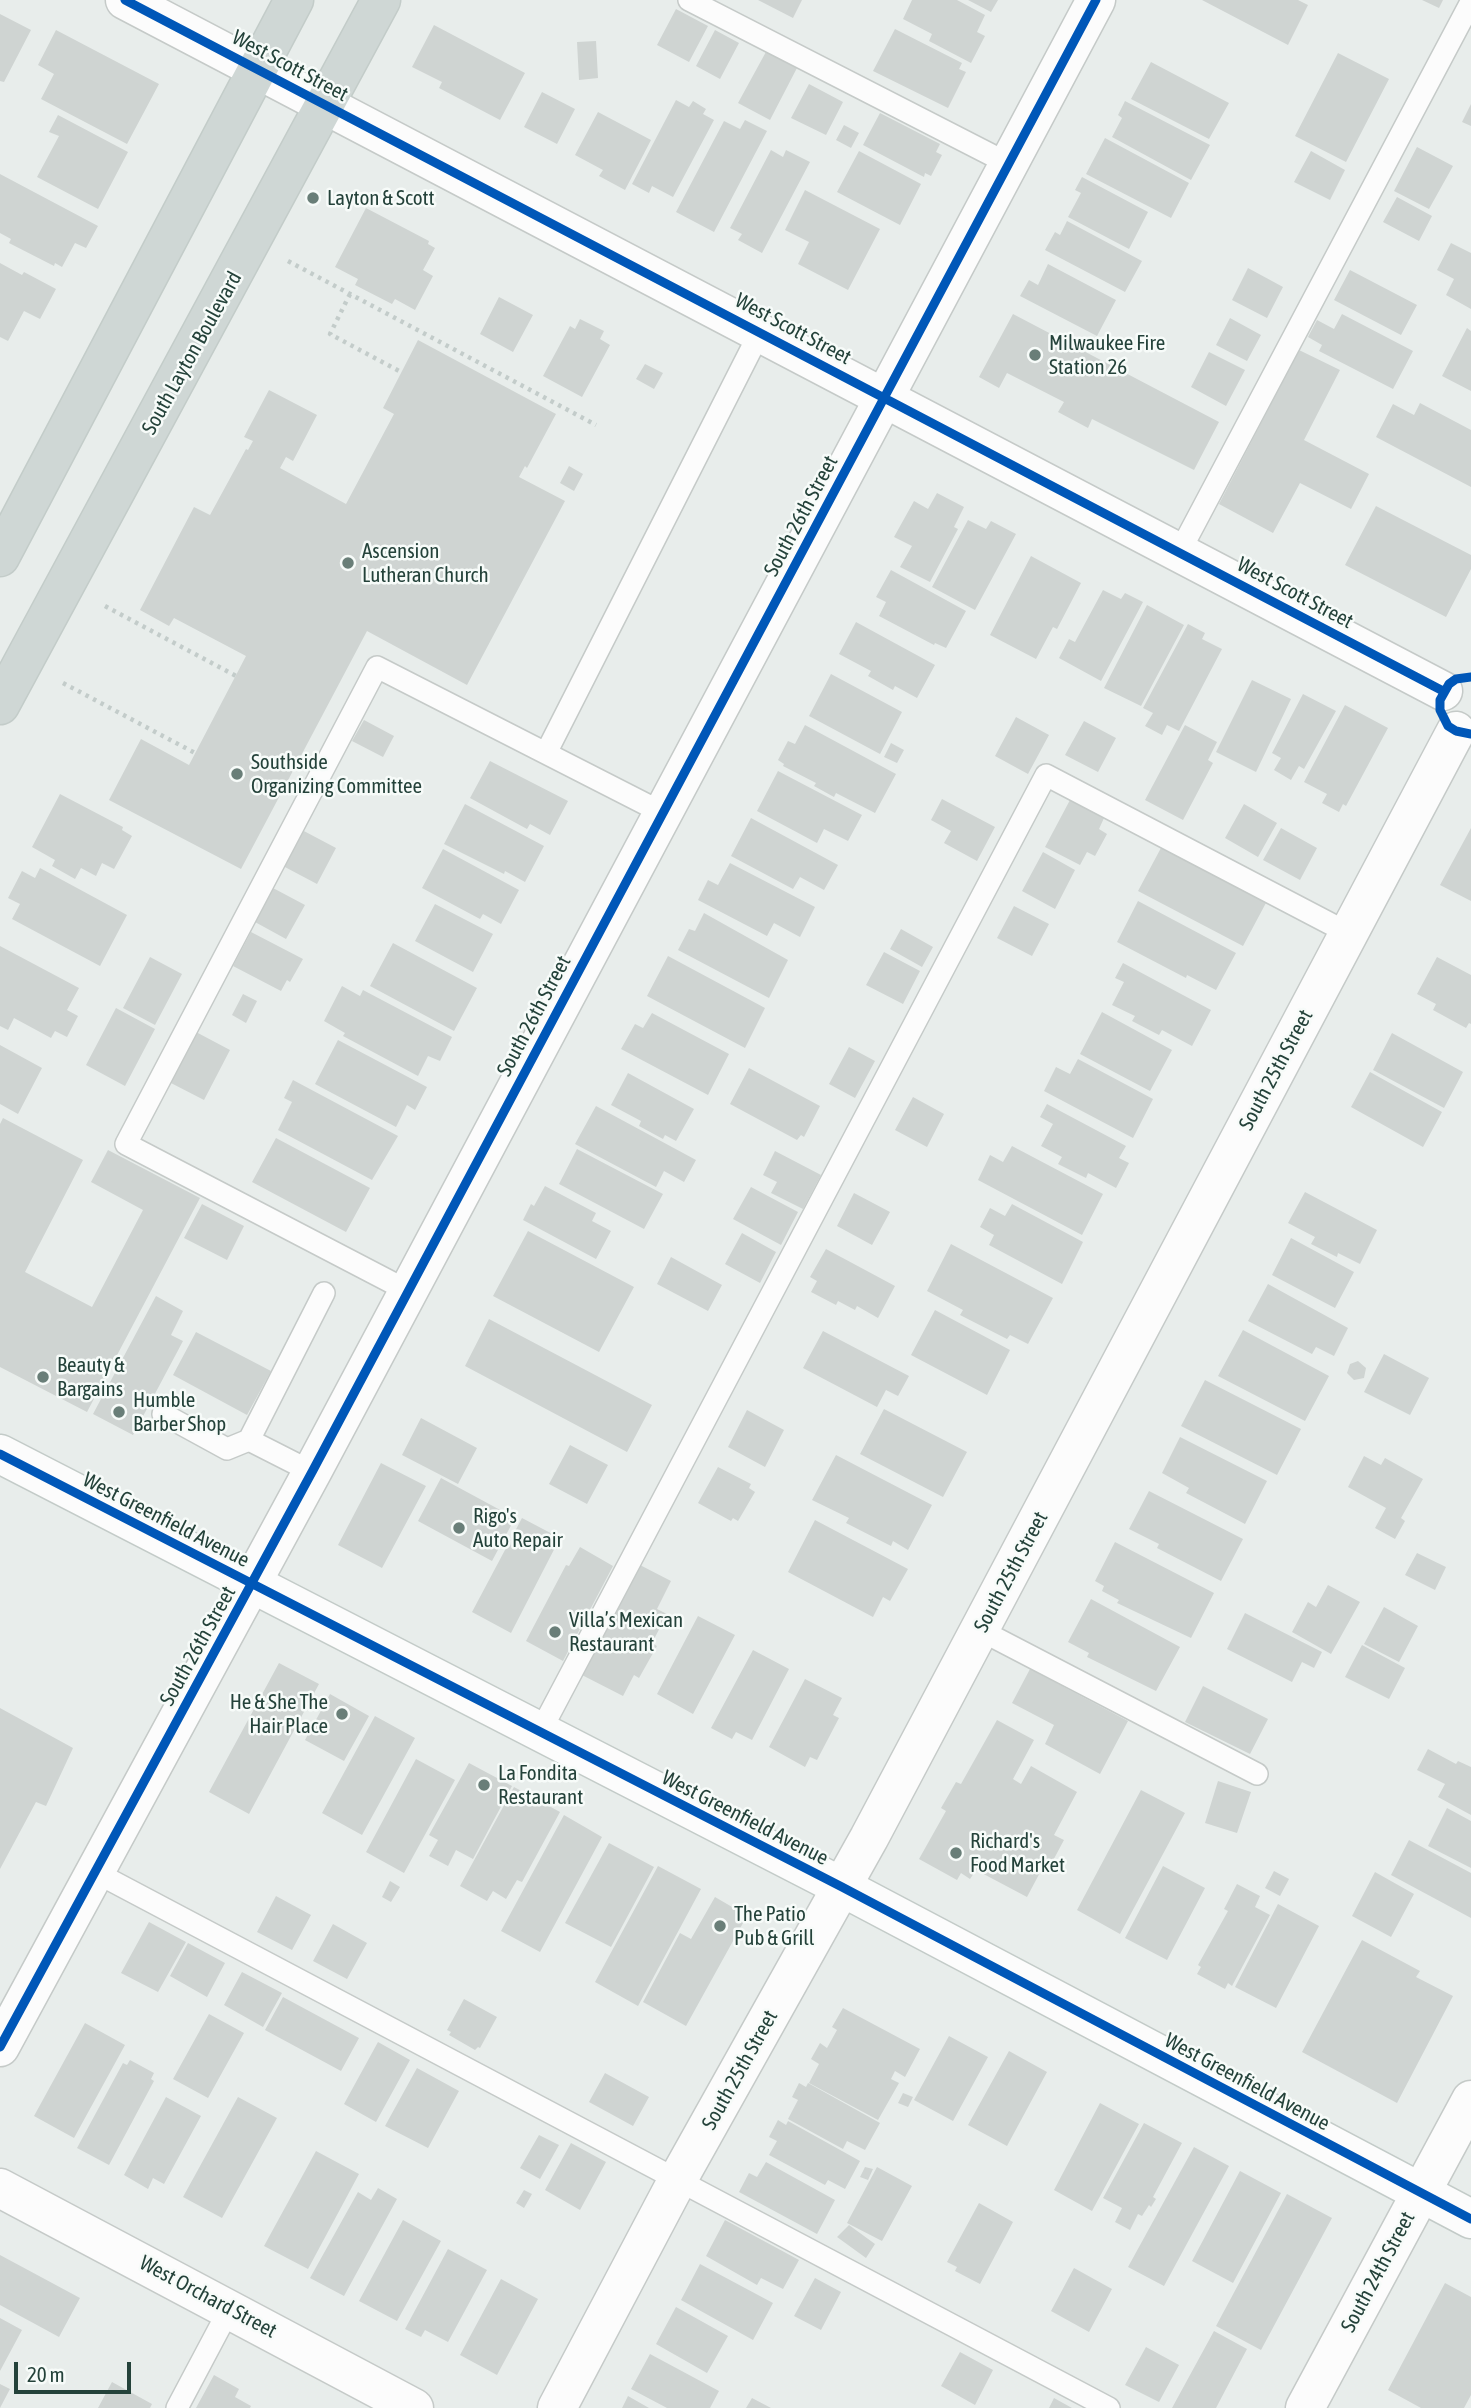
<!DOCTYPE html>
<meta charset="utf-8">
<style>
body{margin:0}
#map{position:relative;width:1471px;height:2408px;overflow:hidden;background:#e8edeb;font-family:"Asap Condensed",sans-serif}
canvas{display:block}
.scale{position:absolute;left:14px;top:2362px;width:117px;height:32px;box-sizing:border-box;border:4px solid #24423a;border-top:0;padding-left:9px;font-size:21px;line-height:24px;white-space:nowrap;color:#24423a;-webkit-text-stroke:5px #f7fbf9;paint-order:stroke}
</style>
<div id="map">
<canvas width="1471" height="2408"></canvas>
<div class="scale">20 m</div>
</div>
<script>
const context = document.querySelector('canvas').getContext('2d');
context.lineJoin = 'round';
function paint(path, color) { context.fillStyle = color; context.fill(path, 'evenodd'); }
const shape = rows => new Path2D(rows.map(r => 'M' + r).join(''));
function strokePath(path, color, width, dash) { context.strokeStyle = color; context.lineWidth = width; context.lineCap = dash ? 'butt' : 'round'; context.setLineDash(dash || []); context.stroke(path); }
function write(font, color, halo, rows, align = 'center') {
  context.font = font + ' "Asap Condensed",sans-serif'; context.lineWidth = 5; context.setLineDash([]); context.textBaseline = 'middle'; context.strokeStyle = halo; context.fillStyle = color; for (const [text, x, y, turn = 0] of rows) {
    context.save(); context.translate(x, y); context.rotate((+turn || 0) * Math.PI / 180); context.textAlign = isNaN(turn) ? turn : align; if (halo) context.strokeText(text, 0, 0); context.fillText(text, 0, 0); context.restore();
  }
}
const building = shape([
 [758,0,802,0,793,18],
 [912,0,957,0,985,15,977,32,985,36,971,63,929,41,932,34,903,19],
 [968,0,998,0,991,12],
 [1202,0,1298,0,1308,5,1288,45],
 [1422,0,1443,0,1439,8],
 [676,9,708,26,689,62,657,45],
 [0,14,31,30,4,82,0,81],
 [434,25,525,73,500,120,439,88,442,82,412,67],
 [895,29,962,63,959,69,966,72,948,108,873,71],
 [56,30,159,84,127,144,41,99,54,74,38,65],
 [715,30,739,43,720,79,696,66],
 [596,41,598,78,579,80,577,42],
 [767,50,798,66,770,120,738,103],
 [1338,53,1389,79,1346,162,1295,136],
 [1151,62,1229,103,1209,139,1131,99],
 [809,84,843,102,826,135,791,118],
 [542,92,575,109,557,144,524,127],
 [676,100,689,107,693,101,706,109,703,114,714,120,673,197,652,186,649,193,632,184],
 [1125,101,1210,145,1191,180,1112,137,1122,118,1118,115],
 [1471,104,1471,126,1462,122],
 [598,112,651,140,625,190,599,176,603,170,575,155],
 [880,113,940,144,936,152,942,155,931,176,925,173,924,177,863,145],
 [58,115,128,152,98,209,37,177,59,136,49,132],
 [745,120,767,131,714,232,676,212,724,121,740,129],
 [844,125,859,133,851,148,836,140],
 [1105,138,1189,183,1171,218,1086,174],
 [1417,147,1453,166,1429,209,1394,191],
 [771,150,783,157,786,150,810,162,762,253,738,240,742,234,730,228],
 [859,151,921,184,900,225,837,192],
 [1311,151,1345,170,1330,200,1294,182],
 [0,174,98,226,86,248,75,243,62,267,55,263,54,266,9,243,11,239,0,233],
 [1082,177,1148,212,1129,249,1068,217,1081,193,1075,190],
 [805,190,880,229,848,290,798,264,809,242,785,230],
 [1397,197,1432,216,1419,241,1383,222],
 [366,208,429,241,428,244,435,248,423,270,433,276,415,310,395,299,392,304,355,285,358,279,335,267],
 [1067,221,1142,261,1125,292,1045,250,1055,232,1060,235],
 [1451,243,1471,253,1471,309,1446,295,1454,279,1437,270],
 [0,263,22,275,24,272,56,289,40,319,24,311,8,341,0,337],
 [1048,264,1116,300,1097,336,1020,296,1029,280,1038,285],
 [1248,268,1283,287,1267,318,1232,300],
 [1350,270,1417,305,1401,335,1334,300],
 [499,297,533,315,513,352,480,334],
 [1013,314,1219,422,1194,470,1092,419,1088,428,1058,412,1064,402,1007,373,999,388,979,377],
 [1342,314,1413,351,1393,389,1319,351,1322,345,1308,337,1317,320,1334,329],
 [1230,318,1261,335,1247,361,1216,345],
 [580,319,604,331,600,339,610,345,582,397,543,376,570,326,575,329],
 [1467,328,1471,331,1471,391,1442,376],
 [418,340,556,414,527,468,525,466,519,477,565,501,467,685,367,631,241,869,109,800,141,739,189,765,246,656,174,618,169,626,140,610,194,507,210,515,246,449,248,450,253,441,244,437,269,390,317,415,293,461,286,457,280,468,346,504,394,414,383,408],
 [1299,350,1340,370,1304,440,1369,474,1351,509,1300,483,1273,533,1219,504],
 [1209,352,1245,370,1226,406,1191,387],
 [645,364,663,373,654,389,636,379],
 [1420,403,1471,430,1471,487,1376,437,1393,404,1414,415],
 [569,466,583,474,574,491,560,483],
 [937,493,964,507,954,527,958,529,930,582,900,567,912,546,894,537,914,501,928,509],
 [1376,506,1471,555,1471,569,1446,617,1345,565],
 [968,520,986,529,991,521,1016,534,975,610,932,587],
 [1031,556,1081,583,1057,629,1053,627,1036,659,990,635],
 [891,570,966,611,946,648,935,643,934,645,879,616,886,602,876,597],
 [1103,590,1121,599,1125,593,1143,602,1101,681,1059,658,1069,639,1075,642],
 [1147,605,1184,625,1141,706,1104,688],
 [856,622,935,665,917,698,895,686,893,690,868,676,871,671,839,654],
 [1188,624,1205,633,1202,639,1222,649,1179,731,1167,725,1162,735,1145,726,1153,713,1143,708],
 [831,674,902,712,880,754,809,716],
 [1252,680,1291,699,1256,772,1216,752],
 [1303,694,1336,711,1304,769,1299,766,1291,780,1274,770,1281,758,1272,753],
 [1345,705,1388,728,1346,806,1343,804,1339,812,1322,803,1327,794,1304,782],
 [1016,717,1049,735,1028,774,995,756],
 [364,720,394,736,383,757,352,741],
 [1084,721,1116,738,1098,772,1065,755],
 [805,725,896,774,875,813,836,793,834,797,814,786,816,783,783,766,784,764,778,760,788,741,795,744],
 [1185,725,1217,742,1208,760,1213,763,1183,820,1145,800],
 [891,743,904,750,897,763,884,757],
 [490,761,568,801,550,835,530,824,527,829,470,798],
 [778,771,862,815,848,841,824,829,817,843,757,811],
 [60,794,123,827,122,830,132,836,114,869,102,863,96,876,81,868,75,879,52,866,55,860,32,847],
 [942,799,995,827,977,861,944,843,951,831,931,820],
 [1070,800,1104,818,1099,829,1107,834,1095,856,1087,852,1080,865,1045,847],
 [465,804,544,846,525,882,505,871,504,874,444,844],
 [1244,804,1277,823,1258,857,1225,838],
 [751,818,838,865,824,890,800,877,793,889,731,856],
 [1281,828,1317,848,1300,880,1263,860],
 [1471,828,1471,901,1440,885],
 [302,830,336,848,317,884,283,866],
 [1162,846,1267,901,1243,946,1138,891],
 [443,849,519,890,501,924,483,914,480,919,422,888],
 [1043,852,1075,870,1055,909,1022,891],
 [730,863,815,907,800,937,774,923,767,936,698,900,708,880,718,885],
 [40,868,127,915,100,966,12,919,20,904,8,898,22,871,35,878],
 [273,888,305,905,286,939,255,922],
 [1138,901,1236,953,1216,990,1187,975,1186,978,1117,942],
 [435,904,493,934,473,972,415,941],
 [1014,906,1049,924,1032,956,997,938],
 [704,913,788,960,769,998,678,950,689,929,695,931],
 [901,929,933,947,922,967,890,949],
 [251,932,303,959,290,982,287,980,281,991,233,966],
 [393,943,477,988,454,1031,370,986],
 [0,946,79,988,67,1010,78,1016,67,1037,55,1031,51,1038,14,1018,8,1030,0,1026],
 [884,952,920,971,903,1004,866,985],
 [668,956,765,1008,745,1048,647,996],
 [150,957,182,974,155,1025,123,1008],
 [1437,957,1471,975,1471,1024,1469,1023,1466,1028,1433,1010,1436,1004,1417,994],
 [1123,963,1211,1010,1192,1046,1162,1030,1159,1035,1132,1021,1135,1016,1112,1005,1124,982,1115,978],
 [342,986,360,996,363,990,452,1037,440,1061,428,1056,418,1076,343,1036,345,1033,324,1021],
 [243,994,257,1001,246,1023,232,1015],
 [116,1008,155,1029,125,1086,86,1065],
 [1102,1012,1172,1050,1150,1091,1080,1054],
 [652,1013,729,1054,708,1095,621,1049,635,1024,643,1028],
 [196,1032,230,1050,204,1100,169,1082],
 [1392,1033,1463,1072,1444,1108,1373,1070],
 [338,1040,427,1087,415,1110,407,1105,396,1127,315,1084],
 [0,1045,42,1068,18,1114,0,1104],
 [849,1047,875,1061,855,1098,829,1084],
 [1078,1059,1153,1099,1133,1138,1044,1091,1056,1067,1070,1074],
 [749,1068,820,1106,804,1137,801,1135,797,1140,730,1104],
 [1370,1072,1442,1112,1423,1147,1351,1107],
 [628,1073,694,1109,676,1141,665,1135,663,1139,639,1126,641,1121,611,1105],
 [293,1080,398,1136,372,1180,278,1130,292,1102,284,1098],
 [913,1097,944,1114,927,1147,895,1130],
 [1047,1104,1126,1146,1119,1158,1129,1163,1116,1188,1088,1173,1086,1178,1058,1164,1062,1157,1041,1146,1053,1124,1040,1117],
 [596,1106,696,1160,684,1182,664,1171,656,1187,575,1144],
 [3,1118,83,1160,25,1272,92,1307,143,1210,91,1182,108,1150,200,1198,87,1412,0,1367,0,1124],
 [276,1138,370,1188,346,1232,252,1182],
 [1012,1146,1103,1194,1082,1235,978,1180,990,1155,1003,1162],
 [577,1149,663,1194,644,1229,559,1184],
 [775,1151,821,1175,803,1209,771,1193,777,1182,763,1175],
 [545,1186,596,1213,592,1221,611,1231,596,1259,523,1220,531,1204,534,1206],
 [751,1187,798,1212,781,1245,733,1219],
 [1305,1192,1377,1230,1360,1264,1338,1253,1337,1257,1311,1244,1315,1237,1288,1223],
 [854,1193,890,1212,872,1245,837,1226],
 [202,1204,244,1226,227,1260,184,1238],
 [1012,1204,1083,1242,1062,1284,989,1245,994,1235,980,1227,990,1208,1005,1216],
 [528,1231,634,1287,599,1352,493,1296],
 [742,1233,776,1252,760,1283,725,1264],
 [1291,1238,1354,1272,1335,1308,1272,1275],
 [951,1244,1053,1298,1028,1344,1010,1335,1007,1339,960,1315,963,1310,927,1291],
 [826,1249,895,1286,878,1318,857,1306,855,1310,838,1301,836,1305,811,1292,817,1281,810,1277],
 [671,1257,722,1285,708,1311,657,1284],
 [1268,1284,1348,1328,1334,1356,1316,1347,1312,1354,1248,1321],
 [156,1296,183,1311,171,1335,183,1341,133,1435,93,1414],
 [935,1310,1010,1350,987,1395,911,1355],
 [489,1319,652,1405,627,1452,465,1366],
 [1243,1330,1329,1376,1305,1421,1218,1376],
 [823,1331,909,1376,898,1396,886,1390,877,1407,803,1368],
 [196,1332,271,1371,247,1415,173,1375],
 [1384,1354,1429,1378,1410,1415,1364,1392],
 [1358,1361,1366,1368,1364,1378,1354,1380,1347,1373,1350,1364],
 [1205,1380,1301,1429,1277,1475,1181,1426],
 [884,1409,967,1452,943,1497,860,1454],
 [747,1410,784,1430,765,1467,728,1447],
 [421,1418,477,1448,458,1484,402,1455],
 [1180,1437,1267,1481,1245,1524,1186,1493,1189,1488,1162,1473],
 [570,1445,608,1465,587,1504,549,1484],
 [836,1455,932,1505,908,1550,893,1541,891,1546,846,1523,849,1518,812,1500],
 [1364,1456,1381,1465,1385,1458,1423,1479,1401,1518,1405,1521,1395,1539,1375,1528,1386,1508,1348,1487],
 [381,1463,426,1486,382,1568,338,1545],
 [718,1467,751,1484,749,1488,755,1492,738,1521,733,1518,731,1521,698,1503],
 [441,1478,515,1518,492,1561,418,1521],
 [1149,1491,1243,1539,1221,1581,1157,1548,1159,1544,1129,1529],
 [522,1518,560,1538,511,1633,472,1612],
 [815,1520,908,1569,890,1601,883,1597,873,1617,788,1572],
 [1115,1542,1214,1593,1191,1638,1117,1603,1119,1600,1102,1591,1104,1586,1095,1581],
 [580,1547,613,1566,563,1661,526,1641,566,1565,569,1566],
 [1417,1553,1446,1567,1435,1590,1405,1575],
 [638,1564,671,1581,657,1609,667,1614,652,1643,657,1646,639,1678,634,1675,623,1696,580,1674],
 [1328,1585,1360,1602,1331,1654,1292,1632,1308,1602,1316,1607],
 [1091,1599,1180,1647,1156,1691,1087,1657,1089,1653,1068,1642],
 [1384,1607,1418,1626,1399,1662,1364,1644],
 [1245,1613,1322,1652,1314,1668,1302,1662,1292,1682,1227,1649],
 [698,1616,735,1635,693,1714,657,1694],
 [1362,1645,1405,1668,1389,1699,1345,1677],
 [753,1650,789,1669,752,1740,736,1732,732,1739,711,1728],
 [279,1663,319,1684,249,1814,209,1792],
 [1030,1669,1128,1721,1100,1774,1045,1744,1054,1725,1012,1703],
 [805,1679,842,1698,833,1715,839,1718,817,1760,810,1757,805,1767,769,1747],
 [1203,1686,1268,1719,1250,1754,1185,1722],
 [330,1694,369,1716,344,1761,305,1740],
 [0,1708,73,1748,46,1806,36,1802,0,1869],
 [375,1716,415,1738,362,1835,322,1813],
 [997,1720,1034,1740,1013,1779,1021,1784,1031,1766,1077,1792,1054,1835,1064,1840,1049,1868,1044,1865,1027,1897,976,1870,970,1879,961,1873,957,1880,919,1859,946,1811,941,1808,956,1782,961,1784],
 [1428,1749,1456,1764,1458,1761,1471,1767,1471,1815,1438,1797,1445,1784,1417,1770],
 [416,1759,455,1780,404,1873,366,1852],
 [469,1763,512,1786,473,1859,456,1850,448,1866,429,1856,438,1840,429,1835],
 [1218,1781,1251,1792,1237,1833,1205,1823],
 [514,1787,560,1812,522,1882,517,1880,506,1899,493,1891,487,1901,460,1886],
 [1141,1790,1185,1813,1120,1934,1077,1910],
 [1447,1808,1471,1821,1471,1868,1428,1846],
 [564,1815,602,1837,540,1952,501,1931],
 [1409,1840,1471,1873,1471,1918,1391,1875],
 [609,1843,654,1867,611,1947,565,1923],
 [658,1866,701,1889,638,2006,595,1982],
 [1163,1866,1205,1888,1167,1960,1125,1938],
 [1274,1871,1289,1879,1280,1896,1265,1888],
 [1375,1872,1414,1894,1391,1937,1352,1916],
 [390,1881,400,1887,391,1902,382,1897],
 [1237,1884,1260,1896,1255,1907,1270,1915,1232,1986,1228,1983,1225,1989,1197,1974,1201,1967,1198,1965,1228,1911,1224,1909],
 [276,1896,311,1915,292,1950,257,1932],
 [715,1897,739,1911,743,1923,686,2026,643,2002,680,1933,691,1939],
 [1278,1904,1319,1926,1276,2008,1235,1987],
 [149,1922,186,1942,158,1992,121,1973],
 [333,1924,367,1943,347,1979,313,1961],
 [1362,1940,1420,1971,1416,1977,1453,1996,1397,2103,1302,2052],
 [188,1943,225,1963,207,1997,170,1976],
 [242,1972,282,1993,263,2027,224,2005],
 [283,1997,359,2038,341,2071,265,2030],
 [464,1999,497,2017,480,2048,478,2047,475,2050,449,2035,451,2032,447,2030],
 [843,2008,920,2049,905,2077,895,2071,891,2079,899,2083,878,2120,809,2083,819,2064,811,2059,820,2043,827,2048,837,2030,832,2027],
 [209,2014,244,2033,208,2098,173,2079],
 [85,2023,125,2045,74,2138,34,2116],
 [949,2036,988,2057,953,2121,914,2100],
 [378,2042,410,2060,376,2122,344,2104],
 [1009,2051,1047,2072,1007,2146,968,2125],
 [130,2060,154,2073,151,2079,154,2081,109,2165,77,2148,123,2063,127,2065],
 [417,2068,459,2091,428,2148,385,2126],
 [605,2073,649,2097,633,2126,589,2102],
 [799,2083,806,2087,808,2083,880,2123,865,2150,847,2141,843,2149,788,2119,798,2100,792,2097],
 [903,2093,913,2097,908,2107,898,2103],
 [166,2097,201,2116,164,2184,153,2178,148,2189,124,2175],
 [238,2097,277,2118,222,2218,183,2197],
 [1100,2103,1139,2124,1092,2211,1054,2190],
 [778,2120,786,2125,788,2121,860,2161,845,2189,828,2180,825,2185,769,2155,777,2141,769,2137],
 [1144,2123,1182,2143,1153,2197,1156,2199,1151,2207,1149,2205,1142,2216,1138,2214,1130,2230,1115,2222,1122,2208,1103,2198],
 [539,2135,559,2145,540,2179,520,2168],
 [571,2143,606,2162,580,2210,545,2190],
 [1194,2147,1229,2166,1164,2286,1128,2267],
 [316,2151,359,2174,308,2269,264,2246],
 [766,2162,835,2200,817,2234,739,2192,749,2173,757,2177],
 [865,2167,873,2169,868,2180,860,2177],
 [877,2167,912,2186,882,2241,847,2223],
 [1240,2171,1281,2193,1233,2283,1192,2261],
 [378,2188,397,2199,344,2296,310,2278,358,2192,371,2200],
 [524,2190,532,2194,524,2208,516,2203],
 [1287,2194,1332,2218,1261,2350,1216,2326],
 [979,2203,1013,2222,980,2284,955,2271,957,2267,947,2262],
 [403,2220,441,2241,397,2321,359,2301],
 [725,2220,799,2260,783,2289,761,2278,757,2285,706,2256],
 [849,2225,875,2244,866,2258,837,2237],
 [448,2249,487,2270,448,2342,425,2330,421,2337,405,2329],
 [0,2255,80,2298,59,2337,0,2305],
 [700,2264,773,2303,753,2340,681,2300],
 [1074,2268,1112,2289,1089,2332,1051,2311],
 [815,2278,841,2292,821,2330,794,2316],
 [501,2279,538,2299,497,2375,460,2355],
 [1445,2283,1471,2297,1471,2395,1464,2408,1421,2408,1388,2390],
 [676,2307,728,2336,707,2373,656,2344],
 [0,2318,22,2330,0,2371],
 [1214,2331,1247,2349,1216,2408,1172,2408],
 [1146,2347,1179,2365,1159,2402,1125,2385],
 [960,2352,993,2370,975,2405,941,2386],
 [650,2354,719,2391,710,2408,667,2408,631,2389],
 [214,2375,239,2389,235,2397,251,2406,250,2408,196,2408],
 [112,2382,152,2404,150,2408,98,2408],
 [0,2384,10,2389,0,2408],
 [628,2396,649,2408,622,2408],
 [752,2398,771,2408,746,2408],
 [1054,2398,1072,2408,1049,2408]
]);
const path = shape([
 [288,261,596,425],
 [350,294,330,334,401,372],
 [105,606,236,676],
 [63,683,195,753]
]);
const service = shape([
 [689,0,1009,164],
 [1179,553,1471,2],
 [546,753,760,332],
 [408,1291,126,1144,377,667,663,813],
 [163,1414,227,1449,249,1440,312,1472],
 [249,1440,324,1293],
 [980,1630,1257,1774],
 [540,1732,1046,775,1348,933],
 [95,1872,1109,2408],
 [177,2408,230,2308]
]);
const minor = shape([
 [125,0,1443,691],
 [0,2047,312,1472,1096,0],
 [0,2188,414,2408],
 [557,2408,677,2181,869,1838,1456,731],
 [1305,2408,1471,2100]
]);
const secondary = shape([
 [0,1454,842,1887,1471,2219]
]);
const primary = shape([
 [0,557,294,0],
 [0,705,381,0]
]);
const cycleway = shape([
 [125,0,1443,691],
 [1471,677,1456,679,1449,684,1440,700,1440,710,1448,726,1456,731,1471,734],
 [0,1454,842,1887,1471,2219],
 [0,2047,312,1472,1096,0]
]);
const markers = [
 [313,198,7,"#697e78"],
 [1035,355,7,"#697e78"],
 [348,563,7,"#697e78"],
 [237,774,7,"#697e78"],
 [43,1377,7,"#697e78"],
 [119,1412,7,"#697e78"],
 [459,1528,7,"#697e78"],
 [555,1632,7,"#697e78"],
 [342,1714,7,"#697e78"],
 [484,1785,7,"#697e78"],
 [956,1853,7,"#697e78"],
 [720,1926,7,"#697e78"]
];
const streetNames = [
 ["West Scott Street",290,66,28],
 ["West Scott Street",793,329,28],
 ["South Layton Boulevard",192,353,-61],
 ["South 26th Street",801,516,-62],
 ["West Scott Street",1295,593,28],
 ["South 26th Street",534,1016,-62],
 ["South 25th Street",1276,1070,-62],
 ["West Greenfield Avenue",166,1520,27],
 ["South 25th Street",1011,1572,-62],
 ["South 26th Street",198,1646,-61],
 ["West Greenfield Avenue",745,1818,27],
 ["South 25th Street",740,2070,-61],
 ["West Greenfield Avenue",1247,2082,28],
 ["South 24th Street",1378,2272,-62],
 ["West Orchard Street",208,2297,28]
];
const poiNames = [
 ["Layton & Scott",327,198],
 ["Milwaukee Fire",1049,343],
 ["Station 26",1049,367],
 ["Ascension",362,551],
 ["Lutheran Church",362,575],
 ["Southside",251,762],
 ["Organizing Committee",251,786],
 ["Beauty &",57,1365],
 ["Bargains",57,1389],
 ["Humble",133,1400],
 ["Barber Shop",133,1424],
 ["Rigo's",473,1516],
 ["Auto Repair",473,1540],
 ["Villa’s Mexican",569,1620],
 ["Restaurant",569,1644],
 ["He & She The",328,1702,"right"],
 ["Hair Place",328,1726,"right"],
 ["La Fondita",498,1773],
 ["Restaurant",498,1797],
 ["Richard's",970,1841],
 ["Food Market",970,1865],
 ["The Patio",734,1914],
 ["Pub & Grill",734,1938]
];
paint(building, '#cfd4d2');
strokePath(service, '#c5cac8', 24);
strokePath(minor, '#c5cac8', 41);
strokePath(secondary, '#c3cbc8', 41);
strokePath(primary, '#c3ccc9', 41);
strokePath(path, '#c3ccca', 4.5, [3.5, 5]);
strokePath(service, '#fcfcfc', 21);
strokePath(minor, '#fcfcfc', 38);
strokePath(secondary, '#fcfcfc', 38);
strokePath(primary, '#cfd7d5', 38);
strokePath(cycleway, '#0057b8', 9);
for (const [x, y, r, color] of markers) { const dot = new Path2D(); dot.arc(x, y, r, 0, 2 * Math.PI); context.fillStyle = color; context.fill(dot); strokePath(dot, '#f7fbf9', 2.5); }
write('21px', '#24423a', '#f7fbf9', streetNames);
write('21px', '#24423a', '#f7fbf9', poiNames, 'left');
</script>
